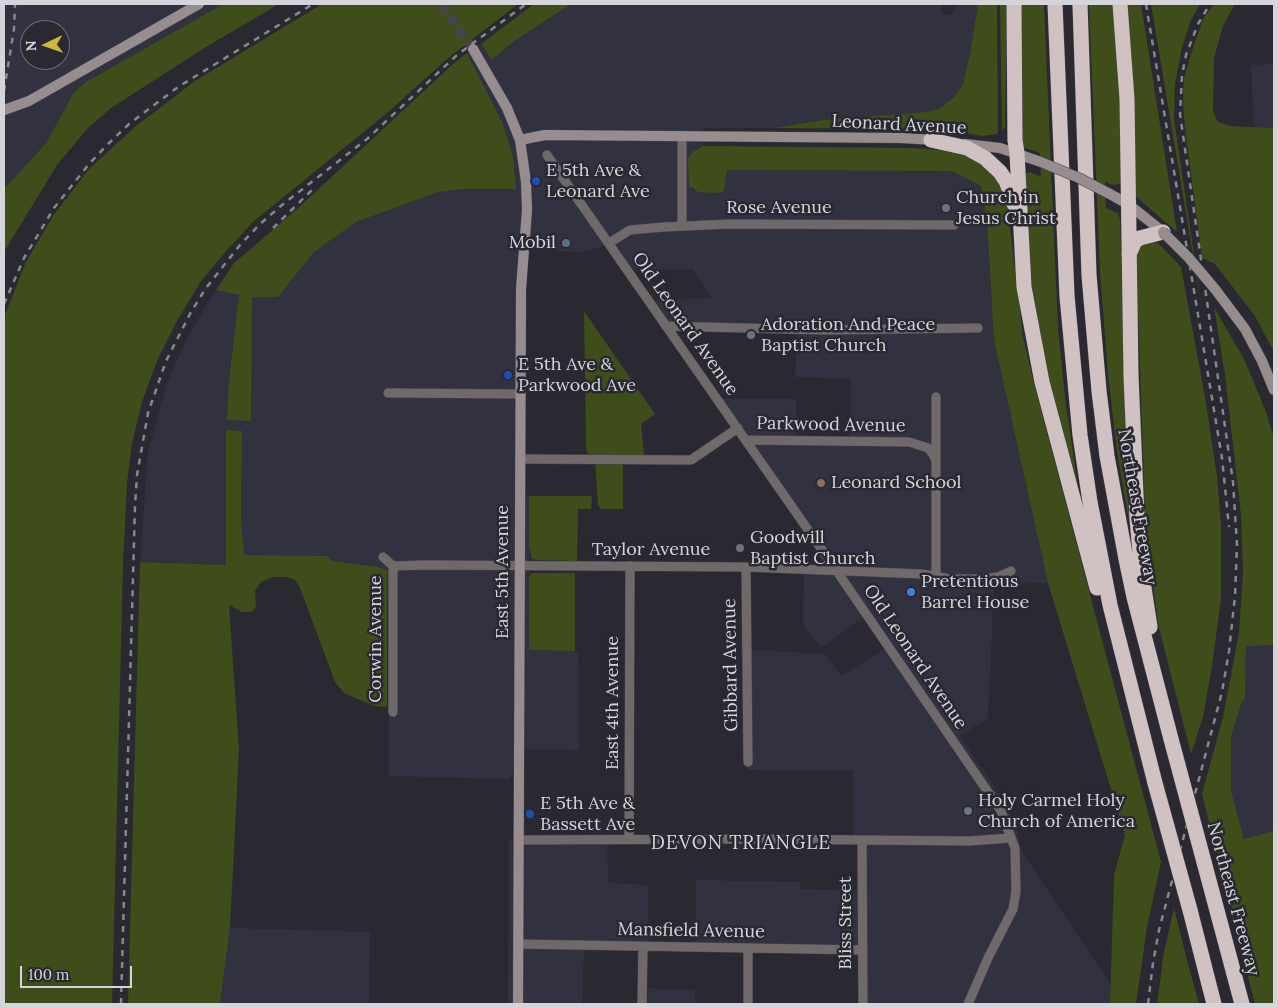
<!DOCTYPE html>
<style>
body{margin:0}
#map{position:relative;width:1278px;height:1008px;overflow:hidden;background:#2a2932;font-family:Lora,serif}
canvas{display:block}
.frame{position:absolute;inset:0;border:5px solid #d4d4da;pointer-events:none}
.north{position:absolute;left:20px;top:20px;width:50px;height:50px;box-sizing:border-box;background:#2a2932;border:1px solid #6e6d75;border-radius:50%;rotate:267deg;font-size:14px;font-weight:700;line-height:20px;text-align:center;color:#d4d4da}
.north::after{content:'';display:block;margin:auto;width:18px;height:22px;background:#cfb837;clip-path:polygon(50% 0,100% 100%,50% 72%,0 100%)}
.scale{position:absolute;left:20px;top:966px;width:112px;height:22px;box-sizing:border-box;border:2px solid #d4d4da;border-top:0;padding-left:6px;font-size:15px;line-height:18px;white-space:nowrap;color:#d4d4da;-webkit-text-stroke:4px #2a2932;paint-order:stroke}
</style>
<div id="map">
<canvas width="1278" height="1008"></canvas>
<div class="frame"></div>
<div class="north">N</div>
<div class="scale">100 m</div>
</div>
<script>
const context = document.querySelector('canvas').getContext('2d');
context.lineJoin = 'round';
function paint(path, color) { context.fillStyle = color; context.fill(path, 'evenodd'); }
const shape = rows => new Path2D(rows.map(r => 'M' + r).join(''));
function strokePath(path, color, width, dash) { context.strokeStyle = color; context.lineWidth = width; context.lineCap = dash ? 'butt' : 'round'; context.setLineDash(dash || []); context.stroke(path); }
function write(font, color, halo, rows, align = 'center') {
  context.font = font + ' Lora,serif'; context.lineWidth = 5; context.setLineDash([]); context.textBaseline = 'middle'; context.strokeStyle = halo; context.fillStyle = color; for (const [text, x, y, turn = 0] of rows) {
    context.save(); context.translate(x, y); context.rotate((+turn || 0) * Math.PI / 180); context.textAlign = isNaN(turn) ? turn : align; if (halo) context.strokeText(text, 0, 0); context.fillText(text, 0, 0); context.restore();
  }
}
const built = shape([
 [4,4,223,4,86,82,74,91,46,143,4,189],
 [30,30,60,30,60,60,30,60],
 [571,4,943,4,941,10,944,15,949,15,952,14,958,4,978,4,970,53,963,84,954,97,939,109,926,112,823,120,774,128,703,128,703,146,697,148,689,187,724,191,726,170,952,171,981,186,987,223,994,340,1048,583,994,584,988,718,960,736,1004,801,1016,825,1020,849,1110,983,1110,1004,863,1004,863,950,696,948,696,880,800,882,800,889,862,891,862,840,854,840,853,771,747,770,748,650,825,654,842,676,887,647,865,616,821,648,803,624,804,567,833,567,715,398,796,399,796,442,850,443,851,379,795,377,797,329,667,327,647,301,712,298,693,269,627,269,608,245,583,252,520,250,520,495,529,496,529,650,578,651,579,750,526,749,509,779,389,776,387,572,379,567,332,561,328,556,244,555,241,518,242,431,226,430,226,565,140,562,148,452,167,383,190,332,216,290,239,295,229,380,251,421,252,297,278,297,314,252,356,222,438,192,465,189,516,189,513,156,503,124,467,53,481,44,493,60,513,42],
 [1274,64,1274,128,1254,127,1251,65],
 [1246,645,1274,645,1274,831,1244,839,1231,791,1231,737,1242,700,1245,700],
 [509,839,607,840,608,883,648,885,649,947,584,945,582,1004,508,1004],
 [230,928,370,932,369,1004,220,1004],
 [642,988,695,990,695,1004,643,1004]
]);
const green = shape([
 [223,4,279,4,206,47,111,108,88,128,57,165,4,252,4,189,46,143,74,92,86,82],
 [322,4,518,4,448,58,387,113,254,221,227,250,201,281,177,321,157,361,142,402,132,443,127,483,123,564,112,1004,4,1004,4,317,26,262,53,216,89,169,136,126,195,81],
 [534,4,571,4,513,42,492,60,481,44],
 [978,4,997,4,998,134,982,136,959,132,921,129,774,128,823,120,926,112,939,109,954,97,963,84,970,53],
 [1000,4,1007,4,1005,127,1002,131],
 [1018,4,1044,4,1058,329,1066,406,1079,493,1046,371,1036,316,1029,261,1024,174,1030,172,1041,177,1040,153,1023,147,1020,143],
 [1089,4,1115,4,1123,176,1120,184,1112,185,1105,181,1106,208,1118,213,1120,220,1124,352,1133,523,1130,527,1117,451,1108,374,1100,273],
 [1126,4,1141,4,1177,232,1142,202,1135,194],
 [1151,4,1200,4,1191,20,1182,47,1175,84,1174,119,1202,309],
 [1214,4,1235,4,1223,26,1214,58,1213,112,1218,122,1230,126,1274,128,1274,352,1255,316,1215,264,1202,258,1185,128,1183,103,1184,78,1191,54,1203,19],
 [467,53,503,124,513,156,516,189,465,189,438,192,356,222,314,252,278,297,252,297,251,421,227,420,229,380,239,295,216,290,234,263,296,210,453,64],
 [703,146,912,148,954,151,970,155,989,169,1003,190,1007,203,1023,336,1033,380,1161,862,1147,927,1136,1004,1110,1004,1114,875,1125,835,1048,583,994,340,987,223,981,186,952,171,727,170,724,191,718,193,698,192,694,188,689,187,688,159,692,152],
 [1148,241,1158,243,1181,267,1205,397,1217,476,1221,524,1221,599,1212,666,1203,717,1191,754,1159,628,1146,539,1136,254,1140,244],
 [1214,307,1245,361,1266,412,1274,438,1274,645,1246,646,1245,700,1242,701,1231,737,1231,791,1244,839,1274,831,1274,1004,1255,1004,1202,794,1223,717,1239,633,1243,573,1241,515,1225,375],
 [584,311,655,414,641,424,644,455,594,455,588,454,586,449],
 [226,430,242,431,241,518,244,555,328,556,332,561,379,567,387,571,387,707,374,706,344,693,335,682,300,588,295,580,287,577,273,577,261,582,255,591,256,606,252,612,242,612,229,605,239,749,230,928,220,1004,128,1004,140,562,226,565],
 [595,461,623,461,623,509,601,509,598,505],
 [529,496,592,496,591,509,578,509,577,561,538,560,532,559,529,547],
 [532,573,575,573,575,651,529,650,529,576],
 [1174,908,1188,964,1199,1004,1157,1004,1164,952]
]);
const secondaryTunnel = shape([
 [441,4,473,49]
]);
const street = shape([
 [682,137,682,226],
 [547,155,836,570,1001,811,1015,848,1016,891,1013,909,988,958,968,1004],
 [609,243,630,230,664,227,729,224,954,225],
 [666,326,823,330,978,328],
 [388,393,521,394],
 [746,440,909,442,928,448,933,454,936,461],
 [520,459,691,460,738,428],
 [383,557,393,566,425,565,746,567,922,574,950,579,983,579,998,577,1011,571],
 [393,566,393,712],
 [746,567,748,762],
 [936,576,936,397],
 [519,840,759,839,969,841,1011,838],
 [629,840,630,566],
 [862,841,863,1004],
 [519,944,863,950],
 [748,948,748,1004],
 [642,1004,643,947]
]);
const secondary = shape([
 [473,49,507,108,520,140,526,182,527,210,521,289,518,1004],
 [4,110,29,101,199,4],
 [520,140,545,135,901,138,935,140],
 [965,144,1000,148,1041,162],
 [1108,193,1128,204,1163,232],
 [1215,289,1245,329,1262,361,1274,390]
]);
const highway = shape([
 [1014,4,1015,140,1017,153,1024,287,1042,382,1097,588],
 [1055,4,1067,296,1080,435,1090,502,1110,605,1155,783],
 [1080,4,1089,275,1099,391,1107,456,1126,559,1134,597,1171,739],
 [1120,4,1127,99,1131,376,1137,518,1142,575,1150,627],
 [931,140,967,148,985,158,1000,172,1006,181,1012,196,1014,204],
 [1129,254,1135,241,1140,238,1163,232],
 [1204,862,1242,1004],
 [1190,910,1214,1004]
]);
const rail = shape([
 [1146,4,1222,458,1229,527],
 [4,91,14,29,15,4],
 [273,228,314,188],
 [4,304,24,258,54,208,89,164,108,144,129,124,178,87,313,4],
 [121,1004,135,506,137,475,148,413,166,361,191,312,206,288,240,245,260,224,282,205,367,139,457,55,526,4],
 [1148,1004,1153,963,1159,930,1222,692,1229,651,1235,596,1237,545,1233,482,1180,114,1182,75,1186,55,1198,24,1210,4]
]);
const secondaryBridge = shape([
 [1041,162,1079,178,1108,193],
 [1163,232,1188,257,1215,289]
]);
const highwayBridge = shape([
 [1171,739,1204,862],
 [1155,783,1190,910]
]);
const markers = [
 [536,181,5,"#1a4fb4"],
 [946,208,5,"#6b7280"],
 [566,243,5,"#5c6f8a"],
 [751,335,5,"#6b7280"],
 [508,375,5,"#1a4fb4"],
 [821,483,5,"#8d6e63"],
 [740,548,5,"#6b7280"],
 [911,592,5,"#3f7fe0"],
 [968,811,5,"#6b7280"],
 [530,814,5,"#1a4fb4"]
];
const streetNames = [
 ["Leonard Avenue",899,125,3],
 ["Rose Avenue",779,208],
 ["Old Leonard Avenue",685,324,55],
 ["Parkwood Avenue",831,425,1],
 ["Northeast Freeway",1137,507,80],
 ["Taylor Avenue",651,550],
 ["East 5th Avenue",503,572,-90],
 ["Corwin Avenue",376,639,-90],
 ["Old Leonard Avenue",915,657,56],
 ["Gibbard Avenue",731,665,-91],
 ["East 4th Avenue",613,703,-90],
 ["Northeast Freeway",1233,899,75],
 ["Bliss Street",846,923,-90],
 ["Mansfield Avenue",691,931,1]
];
const poiNames = [
 ["E 5th Ave &",546,171],
 ["Leonard Ave",546,192],
 ["Church in",956,198],
 ["Jesus Christ",956,219],
 ["Mobil",556,243,"right"],
 ["Adoration And Peace",761,325],
 ["Baptist Church",761,346],
 ["E 5th Ave &",518,365],
 ["Parkwood Ave",518,386],
 ["Leonard School",831,483],
 ["Goodwill",750,538],
 ["Baptist Church",750,559],
 ["Pretentious",921,582],
 ["Barrel House",921,603],
 ["Holy Carmel Holy",978,801],
 ["Church of America",978,822],
 ["E 5th Ave &",540,804],
 ["Bassett Ave",540,825]
];
const neighbourhoodNames = [
 ["DEVON TRIANGLE",741,844]
];
paint(built, '#323140');
paint(green, '#3f4d1a');
strokePath(secondaryTunnel, '#44434b', 10, [10, 5]);
strokePath(street, '#45444d', 10);
strokePath(secondary, '#45444d', 11);
strokePath(highway, '#45444d', 16);
strokePath(street, '#6f696a', 9);
strokePath(secondary, '#978d8e', 10);
strokePath(highway, '#d0c1c2', 15);
strokePath(rail, '#87878e', 2.5, [6, 6]);
strokePath(secondaryBridge, '#45444d', 11, []);
strokePath(highwayBridge, '#45444d', 16, []);
strokePath(secondaryBridge, '#978d8e', 10);
strokePath(highwayBridge, '#d0c1c2', 15);
for (const [x, y, r, color] of markers) { const dot = new Path2D(); dot.arc(x, y, r, 0, 2 * Math.PI); context.fillStyle = color; context.fill(dot); strokePath(dot, '#2a2932', 2); }
write('18px', '#d4d4da', '#2a2932', streetNames);
write('18px', '#d4d4da', '#2a2932', poiNames, 'left');
context.letterSpacing = '1px';
write('19px', '#d6d6e2', '#2a2932', neighbourhoodNames);
context.letterSpacing = '0px';
</script>
